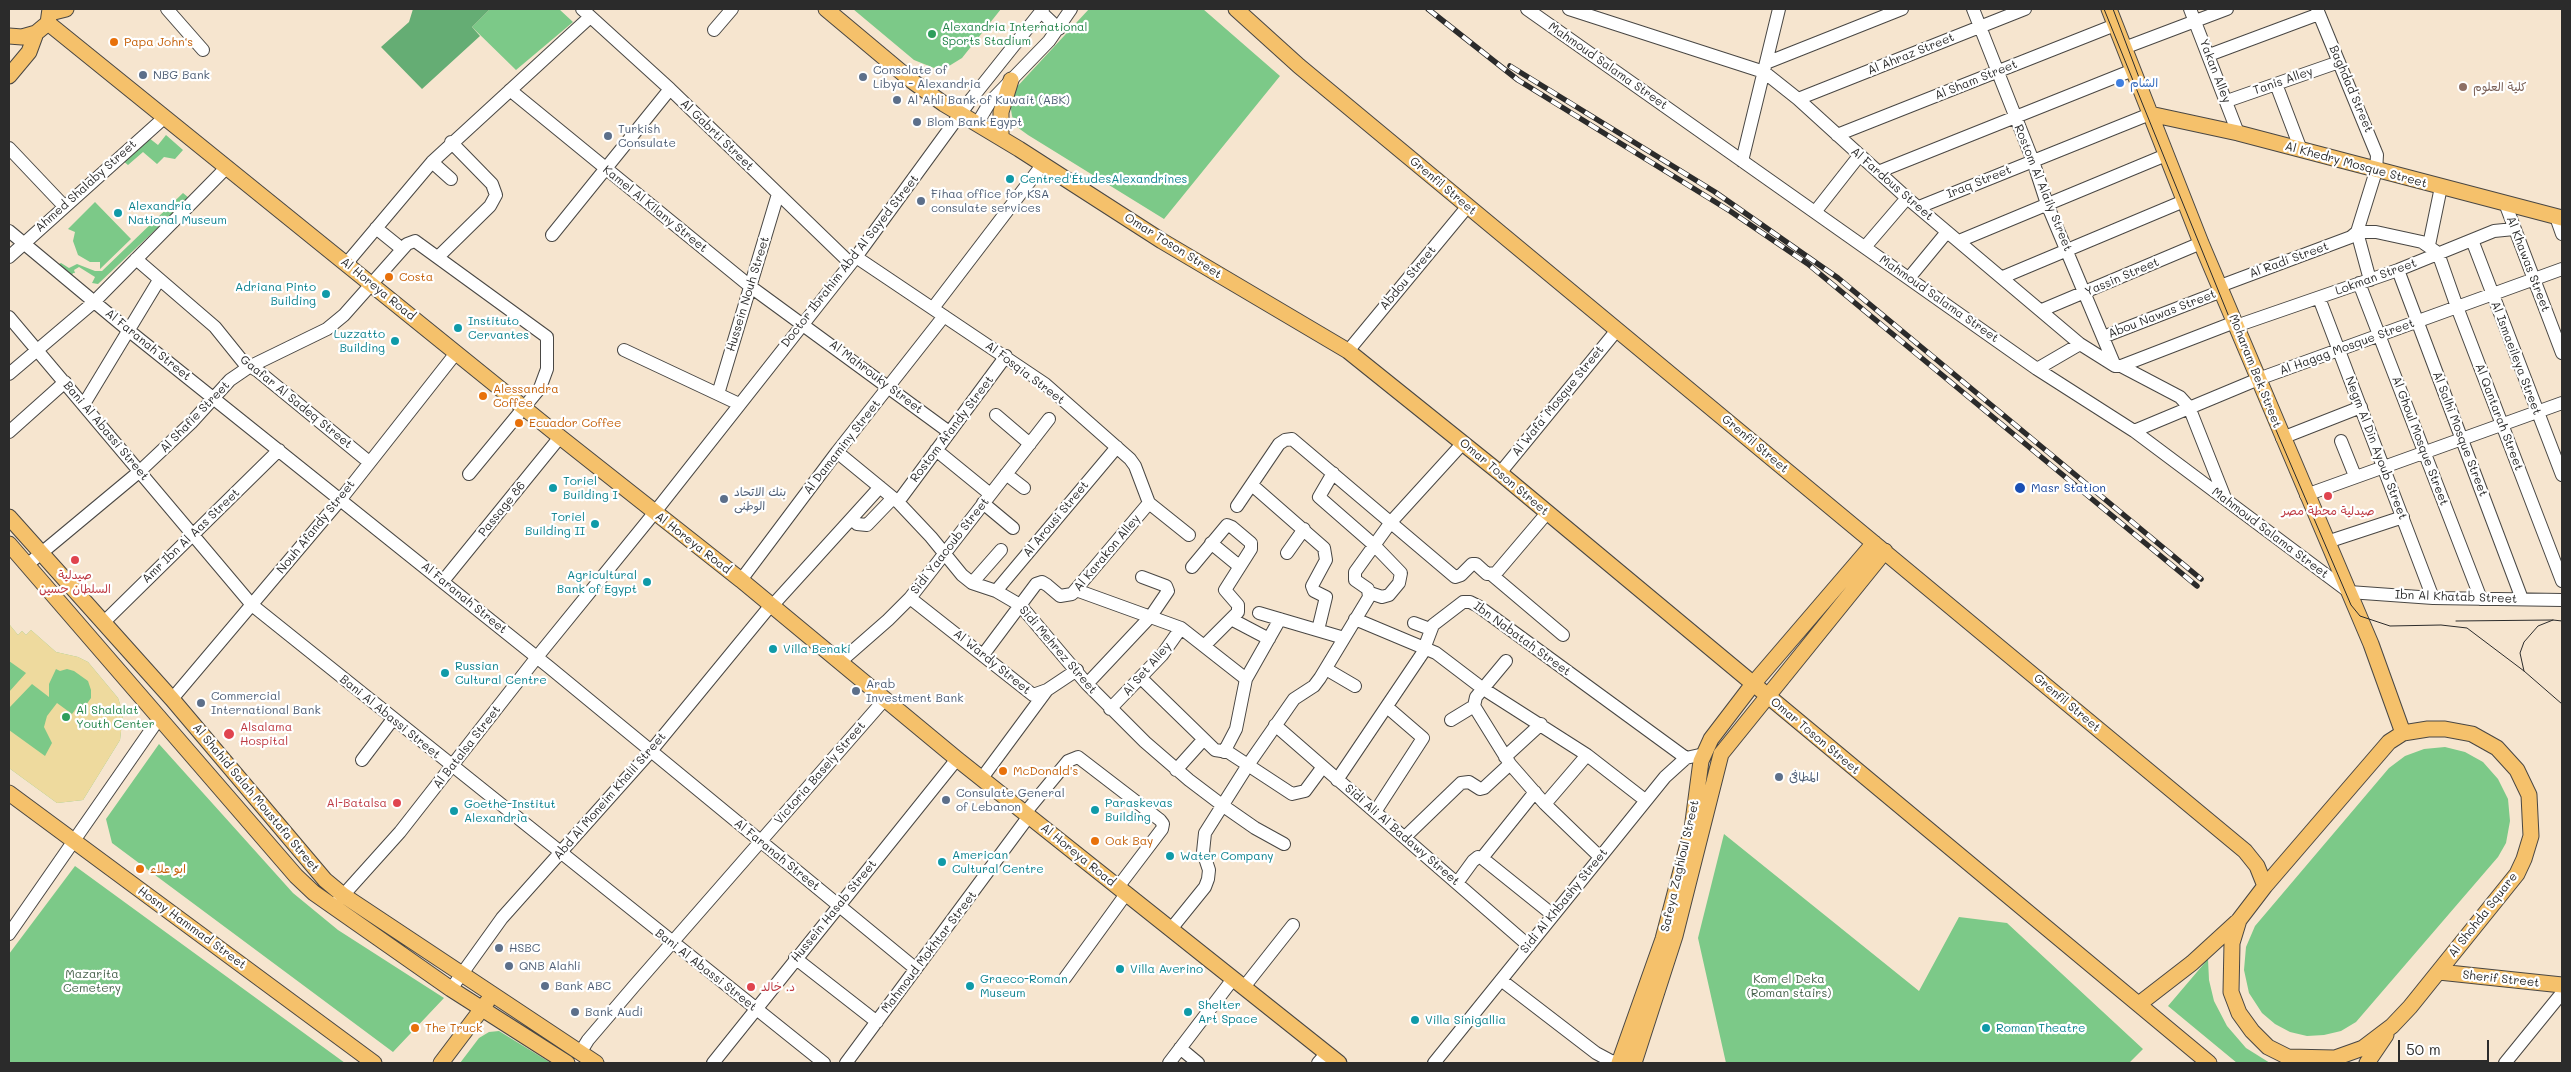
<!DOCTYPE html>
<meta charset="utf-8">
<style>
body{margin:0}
#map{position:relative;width:2571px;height:1072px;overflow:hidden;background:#f6e5cf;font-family:Mali,sans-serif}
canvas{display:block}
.frame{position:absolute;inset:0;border:10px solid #2b2b2b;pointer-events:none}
.scale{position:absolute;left:2398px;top:1040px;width:91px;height:22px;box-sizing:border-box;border:2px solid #2b2b2b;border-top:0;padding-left:6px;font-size:15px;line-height:18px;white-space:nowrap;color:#2b2b2b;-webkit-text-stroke:4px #fff;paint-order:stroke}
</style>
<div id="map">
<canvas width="2571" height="1072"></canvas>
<div class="frame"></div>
<div class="scale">50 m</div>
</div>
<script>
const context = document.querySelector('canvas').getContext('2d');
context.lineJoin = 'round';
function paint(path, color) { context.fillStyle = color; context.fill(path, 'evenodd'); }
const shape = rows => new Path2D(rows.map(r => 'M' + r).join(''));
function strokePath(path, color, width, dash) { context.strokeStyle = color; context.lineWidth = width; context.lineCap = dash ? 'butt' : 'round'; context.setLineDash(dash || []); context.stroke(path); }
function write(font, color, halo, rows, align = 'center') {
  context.font = font + ' Mali,"Playpen Sans Arabic",sans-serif'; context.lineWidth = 4.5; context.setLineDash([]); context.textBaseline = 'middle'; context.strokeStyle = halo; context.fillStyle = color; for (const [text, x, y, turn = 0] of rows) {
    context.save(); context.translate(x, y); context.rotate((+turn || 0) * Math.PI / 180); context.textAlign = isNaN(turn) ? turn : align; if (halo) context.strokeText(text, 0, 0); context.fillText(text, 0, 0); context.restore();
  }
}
const green = shape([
 [490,9,559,9,573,22,516,70,472,27],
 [853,9,1001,9,962,58,949,66,934,68,914,60],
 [1089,9,1203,9,1280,76,1164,219,1028,135,1017,127,1012,116,1010,103,1014,90],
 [166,135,183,150,175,159,164,157,157,164,143,152,128,165,122,160,149,138,158,145],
 [183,193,189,198,98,284,92,283,95,277,79,267,74,270,75,273,73,273,71,277,57,265,61,263,69,268,77,264,95,271,102,271],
 [95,202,131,239,100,269,100,262,90,262,78,255,73,241,75,232,68,229],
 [9,624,18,635,22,631,26,635,31,630,56,652,78,657,88,662,118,698,123,713,120,740,83,800,57,803,9,768],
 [159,744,293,893,338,930,444,998,393,1052,112,843,106,819],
 [2445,747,2465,752,2483,762,2498,779,2508,799,2510,821,2506,843,2498,857,2356,1022,2341,1031,2324,1035,2307,1036,2290,1032,2275,1024,2262,1013,2249,993,2244,970,2246,947,2255,926,2389,768,2405,756,2424,749],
 [1724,834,1919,991,1959,917,2007,923,2143,1049,2129,1063,1726,1063,1698,938],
 [75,866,345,1063,9,1063,9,954],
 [2208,959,2209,980,2214,1001,2227,1026,2246,1048,2270,1063,2237,1063,2168,1006],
 [499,1031,551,1063,460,1063,479,1038,489,1032]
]);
const forest = shape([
 [413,9,490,9,472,27,480,36,422,89,381,47,409,22]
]);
const sand = shape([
 [9,624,18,635,22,631,26,635,31,630,56,652,78,657,88,662,118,698,123,713,120,740,83,800,57,803,9,768,9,730,45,756,52,743,44,727,47,716,57,703,72,714,78,706,83,709,91,698,91,690,88,681,74,671,67,669,60,671,56,669,49,684,49,697,32,684,9,708,9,692,26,673,9,661]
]);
const minor = shape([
 [167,9,203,50],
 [582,9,670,89,850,263],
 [1527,9,2037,369,2134,431,2349,592,2433,598,2562,600],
 [1569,9,1764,72,1798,99,1907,198,2080,344,2115,366,2121,366,2180,397,2189,407,2225,498],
 [1973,9,2033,161,2047,204,2115,366],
 [2190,9,2238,133],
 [1041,12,1059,29],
 [714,30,732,9],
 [2124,48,2227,9],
 [2209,55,2319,14],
 [1766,63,1902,9],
 [2276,84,2301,150],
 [510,90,751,287,949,432],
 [1798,99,2025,9],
 [2227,101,2339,62],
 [977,124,990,102,1049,41,1071,9],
 [1837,135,2115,25],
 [9,148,64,206],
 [1742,161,1779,9],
 [432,162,451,179],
 [1878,172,2133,70],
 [2505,203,2562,353],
 [1919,207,2150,114],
 [1815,212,1859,156],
 [2556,217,2562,234],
 [376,228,402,249],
 [9,231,128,330,549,667,916,969],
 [552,235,670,89],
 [2472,240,2562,475],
 [1959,241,2166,155],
 [2429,245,2441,187],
 [1865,247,1907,198],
 [439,256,490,206,496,195,492,184,451,142],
 [9,257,165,117],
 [856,257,1045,384,1130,459,1135,466,1149,503,1189,535],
 [136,259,215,327,244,363,258,371,369,462],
 [346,264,432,162,590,17],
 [2398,270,2522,599],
 [2003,277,2184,201],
 [1909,278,1947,232],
 [2370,280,2357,232,2376,232,2422,242,2438,253,2457,307,2562,581],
 [2359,283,2481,599],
 [2220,286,2351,237,2357,232,2376,171,2377,155,2317,9],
 [2319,298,2433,598],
 [933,308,1043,164],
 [2042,310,2201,243],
 [9,317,252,605,824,1063],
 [2236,326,2398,270,2494,231,2514,229],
 [2103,337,2222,291],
 [624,350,739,404],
 [1348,351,1468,206],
 [2121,366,2235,322],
 [2037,369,2080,344],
 [9,374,94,302,227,167],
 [718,394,778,194],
 [84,404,159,280],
 [996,415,1030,444],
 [2134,431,2261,378,2562,269],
 [9,432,65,382],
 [2282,438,2361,407],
 [2341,441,2355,476],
 [936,450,990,494],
 [837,452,898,502,931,537,962,575,972,583,996,591,1020,605,1087,684,1145,742,1189,780,1222,805,1255,828,1284,844],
 [1333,473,1319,497,1374,545,1401,573,1399,583,1389,595,1382,597,1370,593],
 [1500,473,1617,330],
 [1006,474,1024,488],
 [1252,485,1324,548,1326,560,1312,586,1314,591,1326,597,1318,630],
 [2306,495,2562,403],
 [898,502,1006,356],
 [983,503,1013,528],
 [1237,506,1279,444,1285,440,1292,439,1455,577,1461,575,1472,564,1476,564,1487,574,1496,573,1547,513],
 [852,518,857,524,867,525,893,498],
 [2327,542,2403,517],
 [1211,543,1239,566],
 [1287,553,1304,529],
 [27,565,140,471,191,423,230,380,249,367,327,329,344,315,407,244,415,241,547,337,547,369,540,388,469,474],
 [1192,567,1227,525,1232,527,1251,543,1251,549,1225,590,1238,605,1238,612,1205,645],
 [1492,575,1563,635],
 [741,580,837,452,944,316],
 [443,581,560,437],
 [972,583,1001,550],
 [1076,590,1181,628,1246,679],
 [996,591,1117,447],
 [910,598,1033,695,1047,690,1077,670],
 [772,606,880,487],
 [1259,613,1344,638],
 [1231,619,1269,639],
 [1355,619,1436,653,1482,688,1587,755,1645,800],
 [103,623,279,450],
 [1414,623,1430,629],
 [983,655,1036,584,1042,582,1047,585,1060,596,1072,594,1149,503],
 [1506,661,1476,697,1474,706,1510,764,1545,804,1600,857],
 [840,662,888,620,910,598,1049,419],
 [1326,669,1355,686],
 [1141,678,1215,750,1228,752,1292,794,1305,791,1322,768],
 [1087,684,1151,616,1168,591,1166,586,1142,577],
 [172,699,341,499,456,353],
 [1110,709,1162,655,1181,628],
 [1451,720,1474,706],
 [1275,725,1529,946],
 [1224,752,1236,729,1246,679,1280,619],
 [1505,757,1541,724],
 [362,760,393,719],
 [1176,770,1203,740],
 [982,778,1047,690],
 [1337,780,1422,654,1433,625,1463,602,1470,602,1478,606,1686,758],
 [1545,804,1587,755],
 [1375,812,1423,738,1387,707],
 [1025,813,1068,761,1078,757,1160,820,1163,824,1162,829,1118,887],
 [1405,837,1461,783,1469,782,1480,789,1484,788,1510,764],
 [1482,858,1535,792],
 [1457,883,1473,861,1478,857,1482,858,1553,915],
 [338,901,400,832,537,657,655,512,856,257,972,98,1043,9],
 [1171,929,1205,887,1208,879,1209,870,1203,852,1205,833,1248,765,1294,699,1314,686,1320,678,1369,597,1368,589,1355,580,1355,572,1391,522,1463,443],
 [9,934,160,717],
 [795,958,877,1022],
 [1065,978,1126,894],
 [1501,980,1596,1053,1611,1061,1629,1062],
 [1244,987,1293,925],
 [451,989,502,918,651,751,771,605],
 [1180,1048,1198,1063],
 [580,1053,588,1040,635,985,885,699],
 [713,1063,957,759],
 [846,1063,1029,816],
 [1169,1063,1233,979],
 [1318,1063,1326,1054],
 [1434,1063,1665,777,1686,758,1704,754],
 [2505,1063,2562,993]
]);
const major = shape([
 [826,9,912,81,944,104,1019,149,1162,241,1348,351,1500,473,2209,1063],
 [1236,9,1299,66,2245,851,2257,866,2265,886],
 [2109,9,2201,243,2371,644,2403,733],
 [50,13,66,9],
 [48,23,560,437,741,580,957,759,1339,1063],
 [9,36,22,37,36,33,48,23,50,9],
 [9,76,29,52,36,33],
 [2150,114,2238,133,2562,218],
 [1001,138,1001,112,1011,80],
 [9,517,172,699,325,880,343,895,596,1063],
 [9,544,296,876,314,893,451,989,567,1063],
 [9,793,374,1063],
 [2439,972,2562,985],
 [2139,1004,2192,963,2239,920,2265,886,2389,742,2403,733,2428,729,2445,729,2472,734,2497,748,2517,770,2529,795,2531,836,2524,859,2517,874,2410,1007,2392,1026,2363,1048,2335,1058,2288,1057,2268,1047,2252,1031,2239,1013,2231,992,2232,943,2239,920],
 [441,1063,487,1002],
 [1619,1063,1663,939,1692,829,1701,761,1711,739,1753,684,1874,543],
 [1634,1063,1675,936,1721,754,1885,551],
 [2367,1063,2386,1035]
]);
const tram = shape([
 [2104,9,2255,381,2351,605,2360,616,2390,626,2441,625,2467,628,2524,671,2562,704],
 [2113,9,2143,88],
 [2456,621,2553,620],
 [2524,671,2520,653,2524,642,2538,626,2553,620,2562,621]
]);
const rail = shape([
 [1428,9,1518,80,1730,211,1808,264,2197,586],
 [1510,66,1715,192,1838,278,2201,579]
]);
const markers = [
 [932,34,5,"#2e9e5b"],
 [114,42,5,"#e8710a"],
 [143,75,5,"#5c6f8a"],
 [863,77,5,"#5c6f8a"],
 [2120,83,5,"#3f7fe0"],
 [2463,87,5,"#8d6e63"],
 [897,100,5,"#5c6f8a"],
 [917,122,5,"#5c6f8a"],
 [608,136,5,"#5c6f8a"],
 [1010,179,5,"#0f9aa8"],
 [921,201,5,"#5c6f8a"],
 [118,213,5,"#0f9aa8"],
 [389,277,5,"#e8710a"],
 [326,294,5,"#0f9aa8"],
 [458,328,5,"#0f9aa8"],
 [395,341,5,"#0f9aa8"],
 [483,396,5,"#e8710a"],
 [519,423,5,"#e8710a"],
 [553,488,5,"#0f9aa8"],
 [2020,488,6,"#1a4fb4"],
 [2328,496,5,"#e0444e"],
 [724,499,5,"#5c6f8a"],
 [595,524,5,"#0f9aa8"],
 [75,560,5,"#e0444e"],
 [647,582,5,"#0f9aa8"],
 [773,649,5,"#0f9aa8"],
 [445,673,5,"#0f9aa8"],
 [856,691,5,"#5c6f8a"],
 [201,703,5,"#5c6f8a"],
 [66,717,5,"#2e9e5b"],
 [229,734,6,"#e0444e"],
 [1003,771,5,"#e8710a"],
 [1779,777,5,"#5c6f8a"],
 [946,800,5,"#5c6f8a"],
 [397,803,5,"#e0444e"],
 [1095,810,5,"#0f9aa8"],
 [454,811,5,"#0f9aa8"],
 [1095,841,5,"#e8710a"],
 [1170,856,5,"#0f9aa8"],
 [942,862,5,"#0f9aa8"],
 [140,869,5,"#e8710a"],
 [499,948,5,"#5c6f8a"],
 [509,966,5,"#5c6f8a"],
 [1120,969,5,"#0f9aa8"],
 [545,986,5,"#5c6f8a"],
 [970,986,5,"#0f9aa8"],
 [751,987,5,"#e0444e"],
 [575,1012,5,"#5c6f8a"],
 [1188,1012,5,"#0f9aa8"],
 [1415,1020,5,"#0f9aa8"],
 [415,1028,5,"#e8710a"],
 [1986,1028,5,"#0f9aa8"]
];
const leisureNames = [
 ["Alexandria International",942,27],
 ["Sports Stadium",942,41],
 ["Al Shalalat",76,710],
 ["Youth Center",76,724]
];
const foodNames = [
 ["Papa John's",124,42],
 ["Costa",399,277],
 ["Alessandra",493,389],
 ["Coffee",493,403],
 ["Ecuador Coffee",529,423],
 ["McDonald's",1013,771],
 ["Oak Bay",1105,841],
 ["ابو علاء",150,869],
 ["The Truck",425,1028]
];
const streetNames = [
 ["Al Ahraz Street",1911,54,-22],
 ["Mahmoud Salama Street",1608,66,35],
 ["Yakan Alley",2215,71,69],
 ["Al Sham Street",1976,80,-22],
 ["Tanis Alley",2283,81,-19],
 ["Baghdad Street",2351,89,67],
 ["Al Gabrti Street",717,135,44],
 ["Al Khedry Mosque Street",2356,165,15],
 ["Iraq Street",1979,182,-22],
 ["Al Fardous Street",1892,184,41],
 ["Ahmed Shalaby Street",86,186,-42],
 ["Grenfil Street",1443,186,40],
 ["Rostom Al Alaily Street",2043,188,68],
 ["Kamel Al Kilany Street",655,209,39],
 ["Omar Toson Street",1173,246,32],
 ["Al Radi Street",2289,260,-20],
 ["Doctor Ibrahim Abd Al Sayed Street",850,261,-52],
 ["Al Khawas Street",2528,264,69],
 ["Yassin Street",2122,277,-23],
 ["Lokman Street",2376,277,-20],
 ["Abdou Street",1408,278,-50],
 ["Al Horeya Road",378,289,39],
 ["Hussein Nouh Street",748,294,-73],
 ["Mahmoud Salama Street",1939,299,35],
 ["Abou Nawas Street",2162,314,-21],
 ["Al Faranah Street",148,345,39],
 ["Al Hagag Mosque Street",2347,347,-20],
 ["Al Ismaeileya Street",2516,358,69],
 ["Moharam Bek Street",2255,371,68],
 ["Al Fosqia Street",1025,373,37],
 ["Al Mahrouky Street",876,377,37],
 ["Al Wafa' Mosque Street",1558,401,-51],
 ["Gaafar Al Sadeq Street",296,402,39],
 ["Al Shafie Street",195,417,-46],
 ["Al Qantarah Street",2499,417,69],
 ["Rostom Afandy Street",952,429,-53],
 ["Bani Al Abassi Street",106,431,50],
 ["Al Salhi Mosque Street",2460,434,69],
 ["Al Ghoul Mosque Street",2420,441,69],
 ["Grenfil Street",1755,444,40],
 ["Al Damaminy Street",842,447,-52],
 ["Negm Al Din Ayoub Street",2376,448,69],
 ["Omar Toson Street",1504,477,40],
 ["Passage 86",502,509,-51],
 ["Al Arousi Street",1056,519,-50],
 ["Nouh Afandy Street",316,527,-51],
 ["Mahmoud Salama Street",2270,533,37],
 ["Amr Ibn Al Aas Street",191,536,-44],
 ["Al Horeya Road",693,543,38],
 ["Sidi Yaacoub Street",950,546,-52],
 ["Al Karakon Alley",1107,553,-50],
 ["Ibn Al Khatab Street",2456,597,2],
 ["Al Faranah Street",464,598,39],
 ["Ibn Nabatah Street",1522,639,36],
 ["Sidi Mehrez Street",1058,650,49],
 ["Al Wardy Street",992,662,39],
 ["Al Set Alley",1147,669,-49],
 ["Grenfil Street",2067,703,40],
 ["Bani Al Abassi Street",390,717,39],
 ["Omar Toson Street",1815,736,40],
 ["Al Batalsa Street",467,747,-52],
 ["Victoria Basely Street",820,773,-49],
 ["Abd Al Moneim Khalil Street",610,796,-49],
 ["Al Shahid Salah Moustafa Street",256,798,50],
 ["Sidi Ali Al Badawy Street",1402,835,41],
 ["Al Faranah Street",777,855,39],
 ["Al Horeya Road",1078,855,39],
 ["Safeya Zaghloul Street",1680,866,-77],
 ["Sidi Al Khbashy Street",1564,901,-51],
 ["Hussein Hasab Street",834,911,-51],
 ["Al Shohda Square",2483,915,-52],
 ["Hosny Hammad Street",192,928,36],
 ["Mahmoud Mokhtar Street",929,952,-53],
 ["Bani Al Abassi Street",706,970,38],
 ["Sherif Street",2501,979,6]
];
const serviceNames = [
 ["Consolate of",873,70],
 ["Libya - Alexandria",873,84],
 ["NBG Bank",153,75],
 ["Al Ahli Bank of Kuwait (ABK)",907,100],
 ["Blom Bank Egypt",927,122],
 ["Turkish",618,129],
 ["Consulate",618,143],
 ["Fihaa office for KSA",931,194],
 ["consulate services",931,208],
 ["بنك الاتحاد",734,492],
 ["الوطنى",734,506],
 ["Arab",866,684],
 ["Investment Bank",866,698],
 ["Commercial",211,696],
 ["International Bank",211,710],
 ["المطافئ",1789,777],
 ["Consulate General",956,793],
 ["of Lebanon",956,807],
 ["HSBC",509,948],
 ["QNB Alahli",519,966],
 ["Bank ABC",555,986],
 ["Bank Audi",585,1012]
];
const shopNames = [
 ["الشام",2130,83]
];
const educationNames = [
 ["كلية العلوم",2473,87]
];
const cultureNames = [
 ["Centred'ÉtudesAlexandrines",1020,179],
 ["Alexandria",128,206],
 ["National Museum",128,220],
 ["Adriana Pinto",316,287,"right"],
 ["Building",316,301,"right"],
 ["Instituto",468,321],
 ["Cervantes",468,335],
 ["Luzzatto",385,334,"right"],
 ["Building",385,348,"right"],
 ["Toriel",563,481],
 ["Building I",563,495],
 ["Toriel",585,517,"right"],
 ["Building II",585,531,"right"],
 ["Agricultural",637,575,"right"],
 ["Bank of Egypt",637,589,"right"],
 ["Villa Benaki",783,649],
 ["Russian",455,666],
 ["Cultural Centre",455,680],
 ["Paraskevas",1105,803],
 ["Building",1105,817],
 ["Goethe-Institut",464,804],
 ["Alexandria",464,818],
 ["American",952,855],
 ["Cultural Centre",952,869],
 ["Water Company",1180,856],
 ["Villa Averino",1130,969],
 ["Graeco-Roman",980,979],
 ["Museum",980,993],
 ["Shelter",1198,1005],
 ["Art Space",1198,1019],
 ["Villa Sinigallia",1425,1020],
 ["Roman Theatre",1996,1028]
];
const transitNames = [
 ["Masr Station",2031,488]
];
const healthNames = [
 ["صيدلية محطة مصر",2328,511],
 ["صيدلية",75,575],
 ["السلطان حسين",75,589],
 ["Alsalama",240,727,"left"],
 ["Hospital",240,741,"left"],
 ["Al-Batalsa",387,803,"right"],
 ["د. خالد",761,987,"left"]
];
const parkNames = [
 ["Mazarita",92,974],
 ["Cemetery",92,988],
 ["Kom el Deka",1789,979],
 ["(Roman stairs)",1789,993]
];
paint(green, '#7cc988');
paint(forest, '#65ad74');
paint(sand, '#eeda9e');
strokePath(minor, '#494744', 14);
strokePath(major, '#494744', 17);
strokePath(minor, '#fff', 12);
strokePath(major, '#f5c16b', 15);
strokePath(tram, '#2b2b2b', 1);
strokePath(rail, '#2b2b2b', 5.5);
strokePath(rail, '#fff', 4, [11]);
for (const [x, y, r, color] of markers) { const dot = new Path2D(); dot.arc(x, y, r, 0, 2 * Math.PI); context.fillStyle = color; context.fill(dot); strokePath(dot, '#fff', 2); }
write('12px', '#27864d', '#fff', leisureNames, 'left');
write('12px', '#c56008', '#fff', foodNames, 'left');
write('12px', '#2b2b2b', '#fff', streetNames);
write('12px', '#4e5e75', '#fff', serviceNames, 'left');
write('12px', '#366cbe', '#fff', shopNames, 'left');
write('12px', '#785e54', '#fff', educationNames, 'left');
write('12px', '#0d838f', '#fff', cultureNames, 'left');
write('12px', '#164399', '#fff', transitNames, 'left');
write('12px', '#be3a42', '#fff', healthNames);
write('12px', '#47624c', '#fff', parkNames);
</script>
